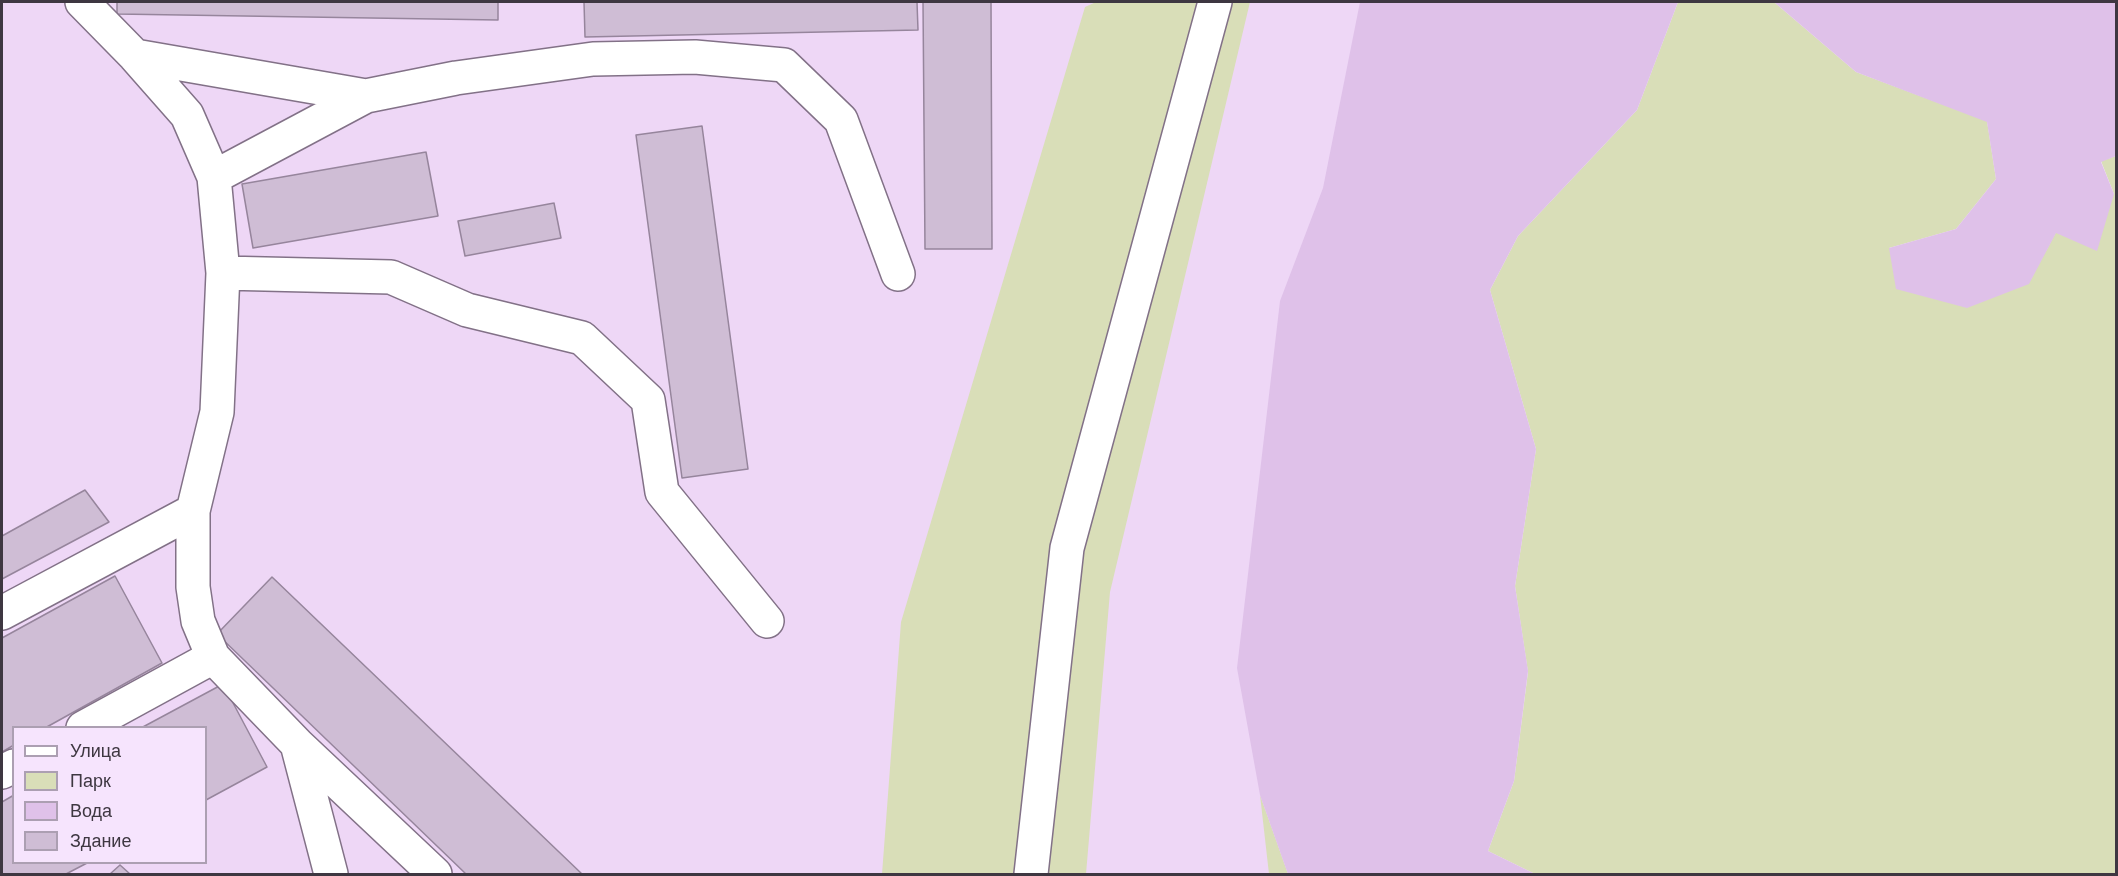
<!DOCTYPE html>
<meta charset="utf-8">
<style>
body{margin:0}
#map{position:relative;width:2118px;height:876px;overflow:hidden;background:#f6e4fd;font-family:"Work Sans",sans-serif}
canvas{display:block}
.frame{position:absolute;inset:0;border:3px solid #3e3741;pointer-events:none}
.legend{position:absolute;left:12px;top:726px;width:195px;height:138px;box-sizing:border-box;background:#f6e4fd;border:2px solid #ac9fb2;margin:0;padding:8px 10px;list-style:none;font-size:18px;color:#3e3741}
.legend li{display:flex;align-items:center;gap:12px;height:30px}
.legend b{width:30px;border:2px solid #ac9fb2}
</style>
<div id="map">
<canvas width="2118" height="876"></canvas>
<div class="frame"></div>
<ul class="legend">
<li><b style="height:8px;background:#fff"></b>Улица</li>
<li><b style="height:16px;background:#d9deb8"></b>Парк</li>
<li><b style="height:16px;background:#dfc1e9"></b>Вода</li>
<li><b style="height:16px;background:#cfbdd5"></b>Здание</li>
</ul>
</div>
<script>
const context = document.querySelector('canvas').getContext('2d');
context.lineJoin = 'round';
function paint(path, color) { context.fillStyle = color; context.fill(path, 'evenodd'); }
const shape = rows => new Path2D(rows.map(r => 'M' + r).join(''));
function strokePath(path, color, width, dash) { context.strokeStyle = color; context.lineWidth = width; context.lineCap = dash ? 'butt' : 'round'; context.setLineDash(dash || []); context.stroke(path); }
const built = shape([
 [2,2,1471,2,1387,874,2,874],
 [14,728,206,728,206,862,14,862]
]);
const green = shape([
 [1096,2,1250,2,1110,592,1086,874,882,874,901,622,1085,7],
 [1678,2,1774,2,1856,72,1987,121,1996,179,1956,229,1889,248,2028,284,2056,232,2114,194,2101,161,2116,156,2116,874,1535,874,1488,851,1514,781,1528,672,1515,586,1536,449,1490,290,1518,236,1637,110],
 [1260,795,1288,874,1269,874]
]);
const water = shape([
 [1360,2,1678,2,1637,110,1518,236,1490,290,1536,449,1515,586,1528,671,1514,781,1488,851,1535,874,1288,874,1260,795,1237,668,1280,301,1323,188],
 [1774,2,2116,2,2116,156,2101,162,2114,194,2097,251,2056,233,2029,284,1967,308,1896,289,1889,248,1956,229,1996,179,1987,122,1856,72]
]);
const building = shape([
 [117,2,498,2,498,20,117,14,117,2],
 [584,2,917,2,918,30,585,37,584,2],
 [923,2,991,2,992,249,925,249,923,2],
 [702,126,748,469,682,478,636,135,702,126],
 [426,152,438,216,253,248,242,184,426,152],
 [554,203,561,238,465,256,458,221,554,203],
 [85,490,109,522,2,579,2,536,85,490],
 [115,576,162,663,45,728,14,728,14,745,2,752,2,638,115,576],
 [272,577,582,874,466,874,217,634,272,577],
 [223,684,267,767,206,800,206,728,141,728,223,684],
 [14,795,14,862,89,862,66,874,2,874,2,802,14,795],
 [120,865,130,874,110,874,120,865]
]);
const minor = shape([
 [82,2,135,56,187,115,214,177,223,273,217,412,193,511,193,587,198,621,213,657,297,744,331,874],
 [135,56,366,96],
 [214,177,366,96,456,78,593,59,695,57,784,65,841,120,898,274],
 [223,273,391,277,467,310,582,338,648,400,662,492,767,621],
 [2,613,193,511],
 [83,728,213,657],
 [297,744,435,874],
 [2,772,14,766],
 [1031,874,1067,548,1215,2]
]);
paint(built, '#eed7f6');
paint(green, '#d9deb8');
paint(water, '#dfc1e9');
paint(building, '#cfbdd5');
strokePath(building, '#96859c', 1.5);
strokePath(minor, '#827187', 36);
strokePath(minor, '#fff', 33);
</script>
